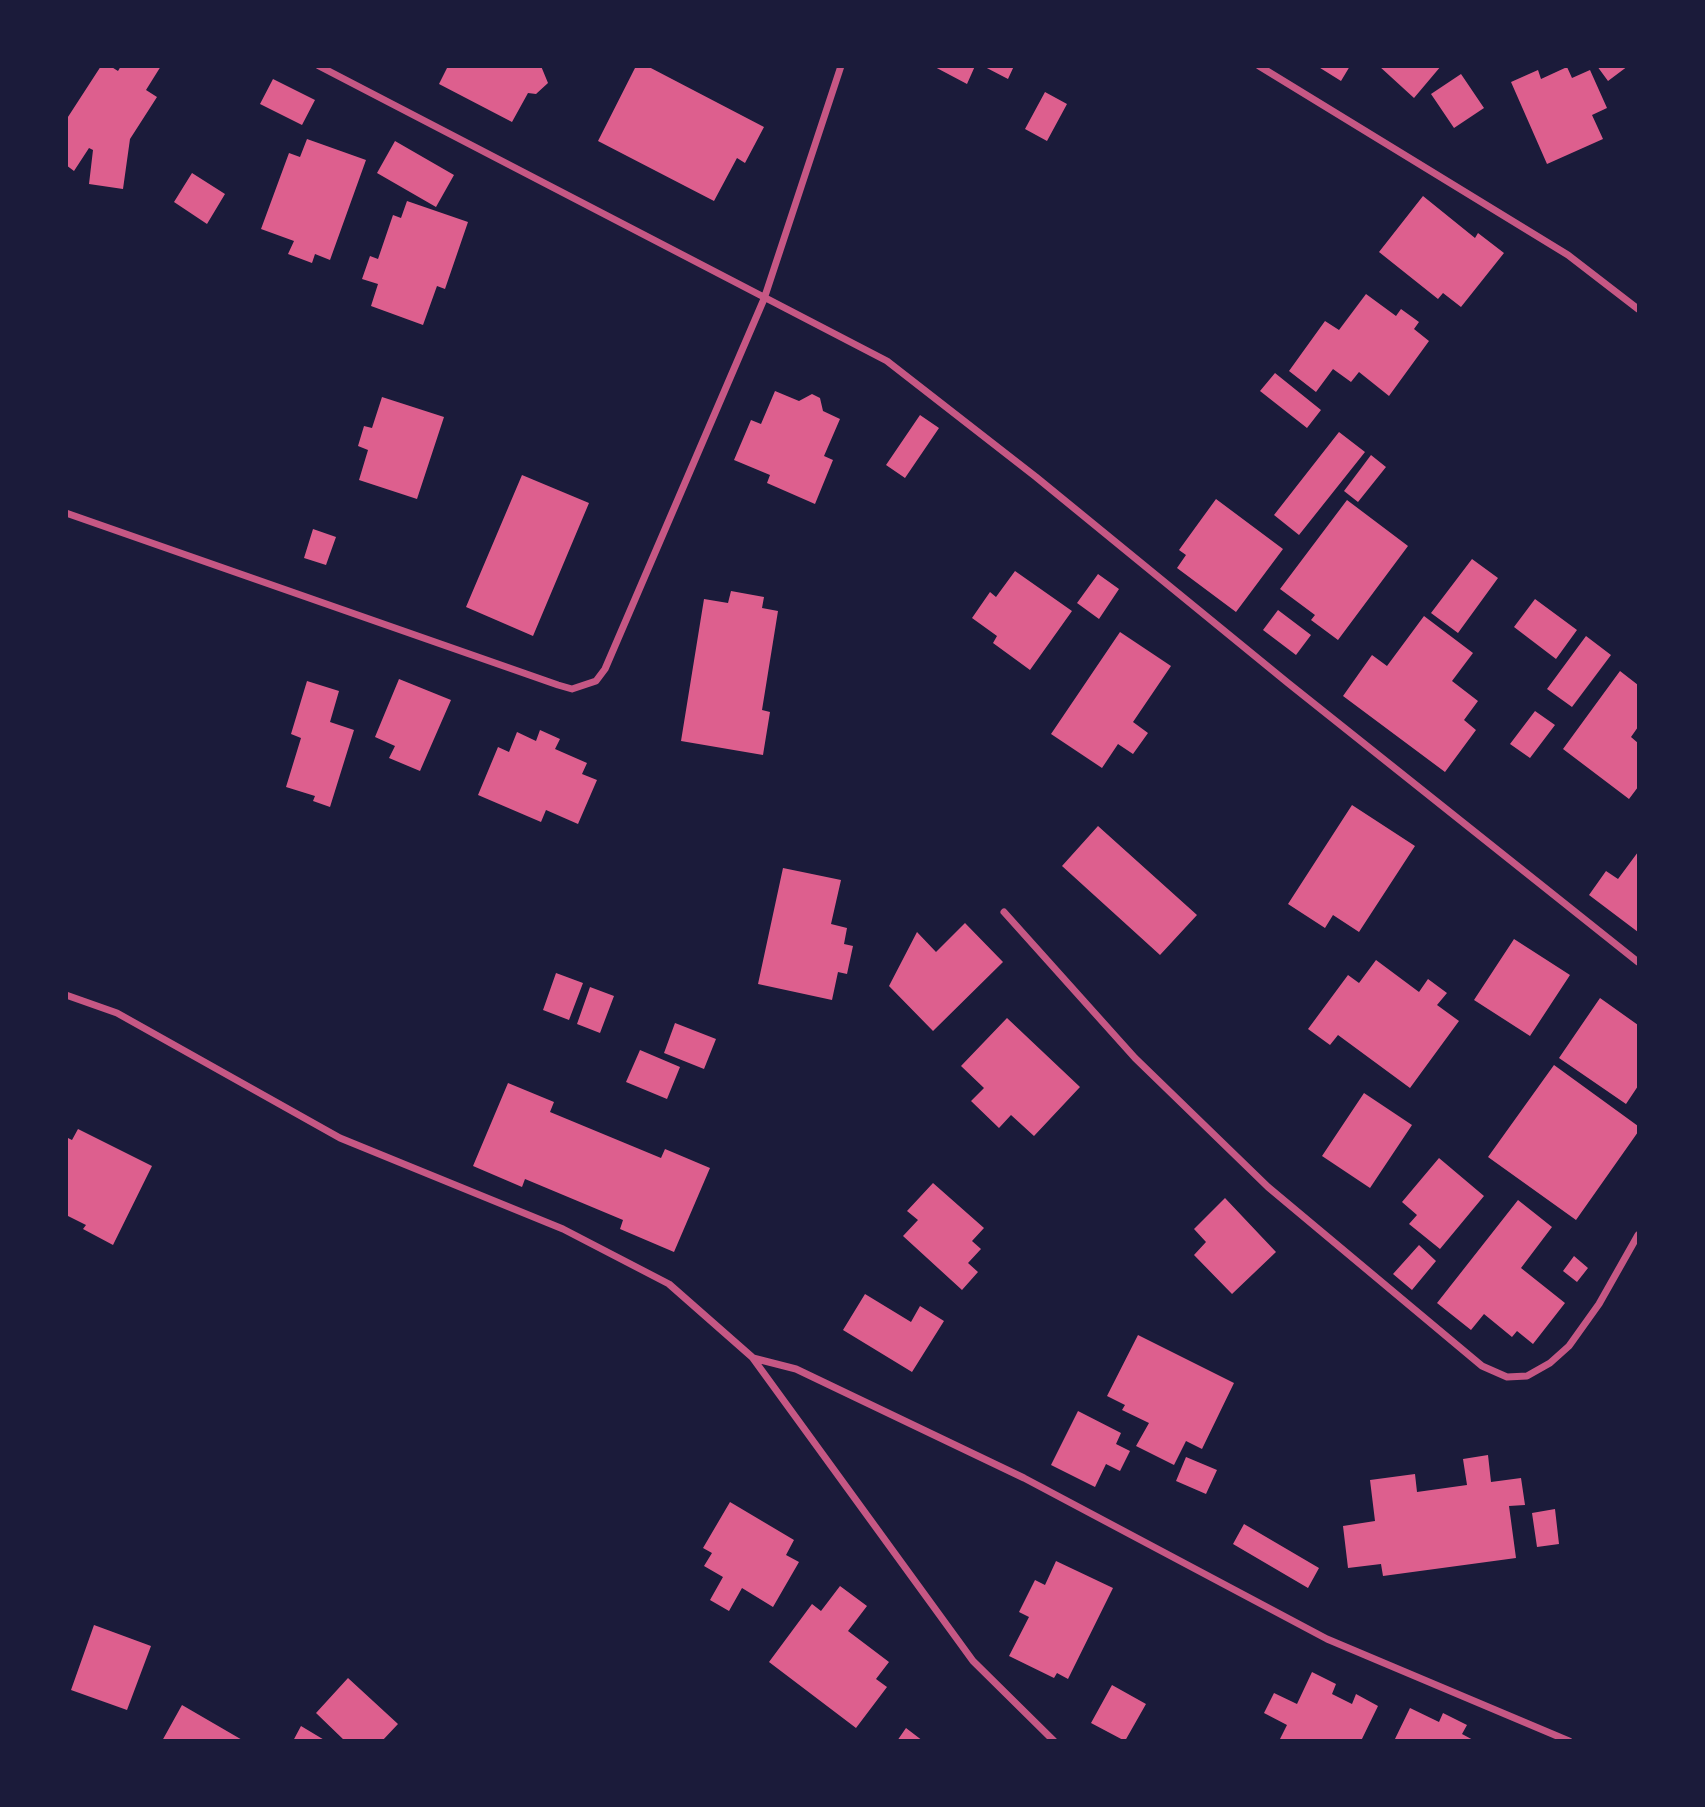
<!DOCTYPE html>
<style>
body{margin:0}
#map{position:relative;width:1705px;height:1807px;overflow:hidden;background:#1b1b3a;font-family:"DM Sans",sans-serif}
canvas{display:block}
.frame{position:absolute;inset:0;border:68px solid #1b1b3a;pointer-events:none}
</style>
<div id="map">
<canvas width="1705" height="1807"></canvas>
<div class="frame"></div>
</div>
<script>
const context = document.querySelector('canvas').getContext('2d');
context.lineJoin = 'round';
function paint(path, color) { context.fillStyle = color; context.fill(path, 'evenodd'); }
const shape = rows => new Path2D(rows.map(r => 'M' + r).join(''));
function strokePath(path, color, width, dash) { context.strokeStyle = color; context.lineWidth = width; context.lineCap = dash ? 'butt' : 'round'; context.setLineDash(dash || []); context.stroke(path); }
const building = shape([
 [101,66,110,66,118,71,121,66,161,66,146,90,157,97,130,139,123,189,89,184,93,150,89,148,74,171,66,165,66,120],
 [448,66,541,66,548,83,536,94,528,93,512,122,439,84],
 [636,66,647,66,764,127,745,163,737,158,714,201,598,141],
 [933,66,975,66,967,84],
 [983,66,1014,66,1008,79],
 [1317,66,1350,66,1341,81],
 [1379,66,1441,66,1414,98],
 [1597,66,1628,66,1608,81],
 [1567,67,1572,78,1590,70,1607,108,1592,115,1603,139,1547,164,1511,82,1538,70,1541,79],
 [1461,74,1484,108,1454,128,1431,94],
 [273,79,315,100,302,125,260,104],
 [1045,92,1067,104,1047,141,1025,129],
 [307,139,366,160,330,260,315,254,312,263,288,254,294,241,261,229,289,153,300,157],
 [395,141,454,175,436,207,377,173],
 [192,173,225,194,207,224,174,202],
 [1423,196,1475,238,1478,233,1504,253,1461,307,1443,293,1438,299,1379,252],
 [407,201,468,222,445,289,437,286,423,325,371,306,378,284,362,279,370,256,378,259,393,215,401,218],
 [1366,294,1396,316,1401,309,1419,322,1414,329,1429,341,1389,396,1359,372,1351,382,1333,369,1316,392,1289,371,1325,321,1339,330],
 [1275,373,1321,410,1307,428,1260,391],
 [775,391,799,401,812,394,820,398,823,411,840,419,824,456,833,460,815,504,767,483,770,475,734,460,751,420,761,424],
 [382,397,444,417,417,499,359,480,368,450,358,446,364,426,372,428],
 [920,415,939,428,905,478,886,465],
 [1339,432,1365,452,1299,535,1274,515],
 [1371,455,1386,467,1358,502,1344,491],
 [522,475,589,503,533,636,466,607],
 [1216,499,1283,549,1236,612,1177,568,1186,555,1179,550],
 [1347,500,1408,546,1338,640,1311,620,1315,615,1280,589],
 [313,529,336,537,326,565,304,558],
 [1472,559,1498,578,1458,633,1431,613],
 [1015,571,1072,611,1030,670,993,643,997,636,972,618,990,592,996,597],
 [1098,574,1119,589,1099,619,1077,603],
 [731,591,764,597,762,608,778,611,762,710,770,712,763,755,681,741,704,599,728,603],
 [1535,599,1577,630,1556,659,1514,627],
 [1278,610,1311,635,1296,655,1263,630],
 [1424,616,1473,653,1452,681,1478,701,1464,720,1476,730,1445,772,1343,696,1372,655,1387,666],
 [1120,632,1171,666,1133,722,1148,733,1133,754,1118,744,1102,768,1051,734],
 [1586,636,1611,655,1572,707,1547,689],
 [1620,671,1638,685,1638,727,1631,737,1638,743,1638,787,1629,799,1563,749],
 [399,679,451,700,420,771,389,758,395,746,375,737],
 [307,681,339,691,330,722,354,730,330,807,313,801,315,796,286,787,301,738,291,734],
 [1535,711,1555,725,1530,758,1510,744],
 [540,730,560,739,555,749,587,763,582,774,597,780,578,824,546,810,541,822,478,795,498,747,509,752,517,732,536,741],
 [1352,805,1415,846,1359,932,1333,915,1325,928,1288,904],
 [1098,826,1197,915,1160,955,1062,866],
 [1638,852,1638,932,1589,895,1606,871,1618,879],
 [783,868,841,880,831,924,847,928,844,944,853,946,847,974,838,972,832,1000,758,984],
 [965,923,1003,962,933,1031,889,986,917,932,936,952],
 [1514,939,1570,975,1530,1036,1474,1000],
 [1376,960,1419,992,1428,979,1447,993,1437,1005,1459,1021,1410,1088,1338,1035,1330,1045,1308,1029,1348,975,1359,983],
 [556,973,583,983,569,1020,543,1010],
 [590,987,614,996,600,1033,577,1024],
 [1600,998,1638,1025,1638,1086,1626,1104,1559,1058],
 [1007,1018,1080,1087,1034,1136,1011,1115,999,1128,971,1101,984,1088,961,1066],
 [675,1023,716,1039,704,1069,664,1053],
 [640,1050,680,1067,667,1099,626,1082],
 [1554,1065,1638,1126,1638,1132,1576,1220,1488,1157],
 [508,1083,554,1102,550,1112,661,1158,665,1149,710,1168,674,1252,620,1229,623,1220,525,1179,522,1187,473,1166],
 [1364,1093,1412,1125,1370,1188,1322,1156],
 [78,1129,152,1166,113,1245,83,1229,86,1225,66,1215,66,1137,72,1140],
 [1439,1158,1484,1196,1440,1249,1409,1224,1417,1215,1402,1202],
 [933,1183,984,1228,972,1241,981,1249,968,1263,978,1272,962,1290,903,1236,918,1220,907,1211],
 [1225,1198,1276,1252,1232,1294,1194,1255,1206,1242,1194,1229],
 [1518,1200,1552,1227,1521,1268,1565,1303,1533,1344,1517,1331,1512,1337,1484,1314,1471,1330,1437,1303],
 [1419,1245,1436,1261,1412,1290,1393,1274],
 [1574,1256,1588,1268,1577,1282,1563,1271],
 [865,1294,911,1322,920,1306,944,1321,912,1372,843,1330],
 [1138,1335,1234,1383,1202,1449,1186,1441,1174,1465,1136,1446,1149,1423,1122,1410,1125,1405,1107,1396],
 [1078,1411,1121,1433,1116,1444,1130,1451,1120,1471,1106,1464,1095,1487,1051,1465],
 [1488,1455,1491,1482,1521,1478,1525,1505,1509,1506,1516,1558,1383,1576,1381,1564,1348,1568,1343,1526,1375,1521,1370,1480,1415,1474,1417,1492,1467,1485,1463,1459],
 [1186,1457,1217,1470,1206,1494,1176,1481],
 [730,1502,794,1540,786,1555,799,1562,773,1607,742,1588,729,1611,710,1600,723,1577,704,1566,712,1553,703,1548],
 [1555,1509,1559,1544,1537,1547,1532,1513],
 [1244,1524,1319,1568,1308,1588,1233,1544],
 [1056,1561,1113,1588,1068,1679,1057,1673,1054,1678,1009,1656,1029,1617,1019,1612,1035,1580,1045,1585],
 [840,1586,867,1606,848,1631,889,1662,876,1679,887,1687,856,1728,769,1662,812,1604,821,1611],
 [94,1625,151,1646,127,1710,71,1690],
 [1312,1672,1336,1684,1332,1694,1352,1704,1356,1694,1378,1706,1361,1741,1279,1741,1287,1725,1264,1713,1274,1693,1297,1704],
 [348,1678,398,1724,382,1741,345,1741,316,1713],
 [1112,1685,1146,1704,1125,1741,1091,1723],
 [182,1705,244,1741,162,1741],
 [1410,1708,1439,1722,1443,1713,1467,1725,1462,1734,1475,1741,1394,1741],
 [301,1726,326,1741,293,1741],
 [906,1728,923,1741,897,1741]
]);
const minor = shape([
 [319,66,887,361,1036,477,1288,683,1638,962],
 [1259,66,1568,255,1638,309],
 [66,513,558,685,572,689,596,681,605,669,764,299,841,66],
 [1004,912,1135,1058,1268,1187,1482,1366,1507,1377,1527,1376,1550,1363,1569,1346,1599,1304,1638,1235],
 [66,995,117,1013,340,1138,563,1229,669,1284,752,1357,973,1661,1054,1741],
 [753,1358,796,1369,1024,1478,1327,1639,1569,1741]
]);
paint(building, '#dd5f8e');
strokePath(minor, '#c65784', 7);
</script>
